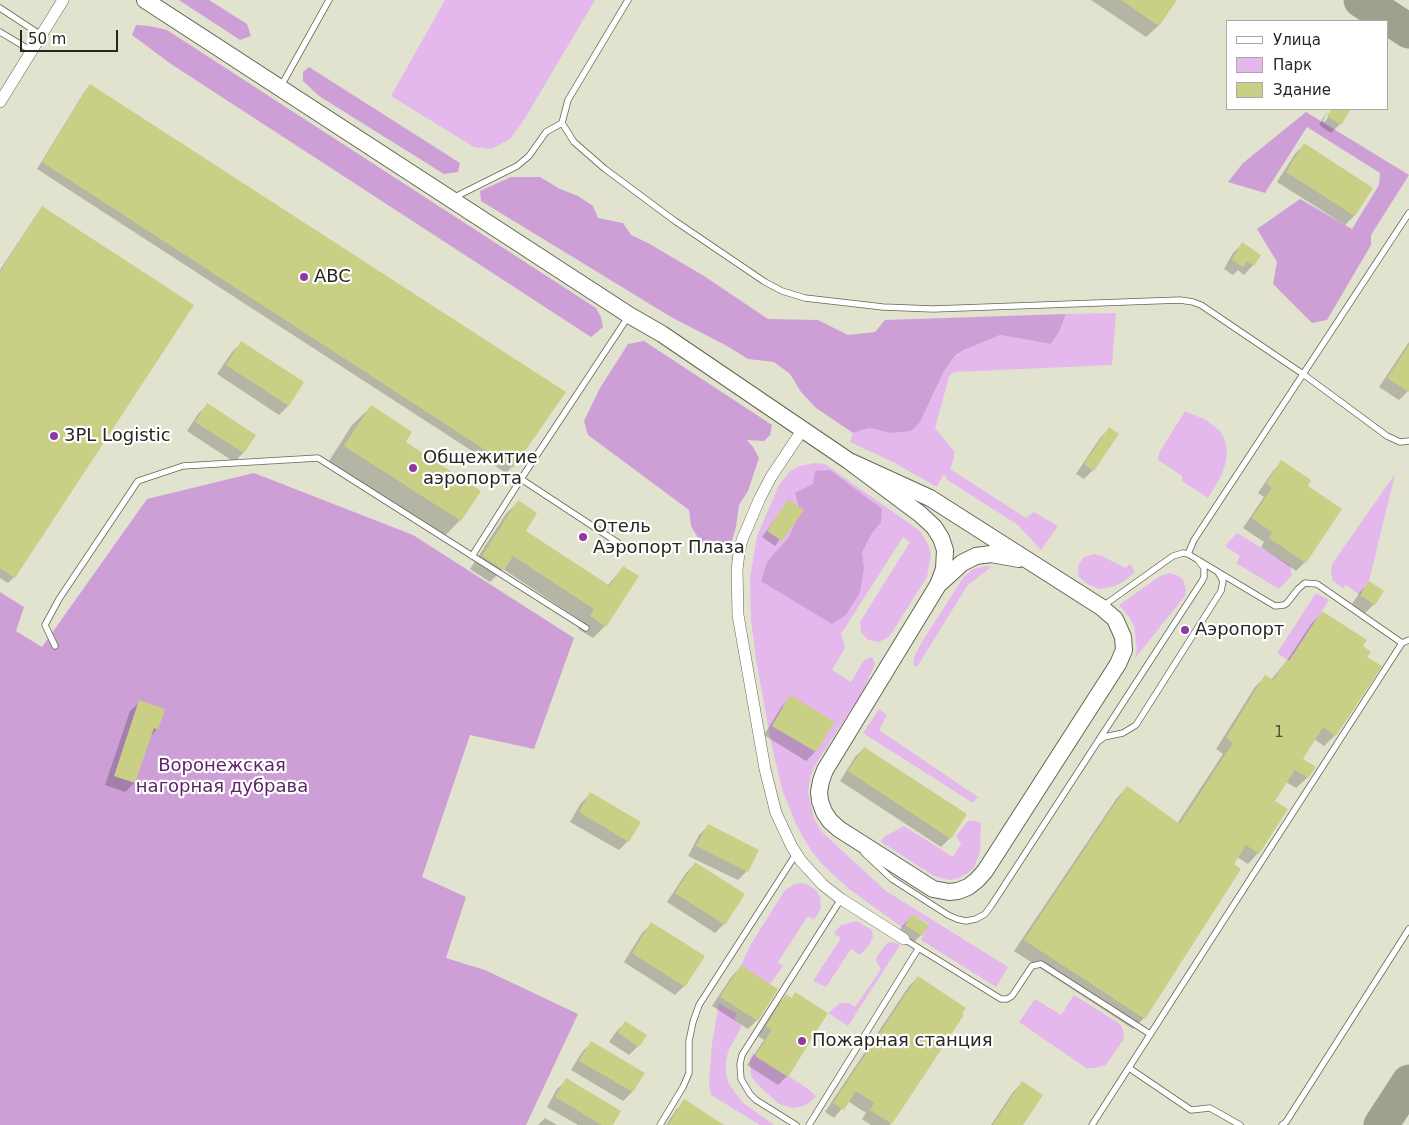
<!DOCTYPE html>
<meta charset="utf-8">
<style>
body{margin:0}
#map{position:relative;width:1409px;height:1125px;overflow:hidden;background:#e1e3ce;font-family:"DejaVu Sans",sans-serif}
canvas{display:block}
.legend{position:absolute;left:1226px;top:20px;width:162px;height:90px;box-sizing:border-box;background:#fff;border:1px solid #a9a9a6;margin:0;padding:6px 9px;list-style:none;font-size:15px;color:#272820}
.legend li{display:flex;align-items:center;gap:10px;height:25px}
.legend b{width:25px;border:1px solid #a9a9a6}
.scale{position:absolute;left:20px;top:30px;width:98px;height:22px;box-sizing:border-box;border:2px solid #272820;border-top:0;padding-left:6px;font-size:15px;line-height:18px;white-space:nowrap;color:#272820;-webkit-text-stroke:4px #fff;paint-order:stroke}
</style>
<div id="map">
<canvas width="1409" height="1125"></canvas>
<ul class="legend">
<li><b style="height:6px;background:#fff"></b>Улица</li>
<li><b style="height:14px;background:#e5b8ed"></b>Парк</li>
<li><b style="height:14px;background:#cacf86"></b>Здание</li>
</ul>
<div class="scale">50 m</div>
</div>
<script>
const context = document.querySelector('canvas').getContext('2d');
context.lineJoin = 'round';
function paint(path, color) { context.fillStyle = color; context.fill(path, 'evenodd'); }
const shape = rows => new Path2D(rows.map(r => 'M' + r).join(''));
function strokePath(path, color, width, dash) { context.strokeStyle = color; context.lineWidth = width; context.lineCap = dash ? 'butt' : 'round'; context.setLineDash(dash || []); context.stroke(path); }
function write(font, color, halo, rows, align = 'center') {
  context.font = font + ' "DejaVu Sans",sans-serif'; context.lineWidth = 4.5; context.setLineDash([]); context.textBaseline = 'middle'; context.strokeStyle = halo; context.fillStyle = color; for (const [text, x, y, turn = 0] of rows) {
    context.save(); context.translate(x, y); context.rotate((+turn || 0) * Math.PI / 180); context.textAlign = isNaN(turn) ? turn : align; if (halo) context.strokeText(text, 0, 0); context.fillText(text, 0, 0); context.restore();
  }
}
const green = shape([
 [445,0,595,0,524,120,510,139,491,149,474,147,391,96],
 [1116,313,1112,365,955,372,951,374,949,377,935,428,954,451,954,458,950,469,1026,518,1034,512,1058,526,1041,550,1018,525,946,479,947,477,943,475,937,486,935,486,895,463,850,442,853,433,869,428,891,433,920,422,944,371,956,356,964,350,1000,335,1051,344,1059,332,1066,314],
 [1185,411,1206,420,1220,431,1225,440,1227,452,1226,462,1221,476,1208,498,1182,481,1182,476,1158,460,1159,453],
 [815,463,825,464,920,531,928,544,931,554,927,577,889,637,879,642,868,640,861,632,860,622,910,542,903,537,841,634,845,648,832,670,851,682,864,660,871,657,873,658,875,664,864,689,814,767,810,779,808,792,814,819,823,833,886,891,1008,967,996,987,921,940,929,924,912,914,903,928,849,889,824,866,812,852,803,837,795,822,782,789,771,742,756,659,751,620,750,578,757,536,779,485,790,471,799,466],
 [1395,474,1369,581,1360,595,1346,585,1343,588,1333,581,1331,572,1332,564],
 [1237,533,1290,565,1292,575,1279,589,1236,563,1240,556,1225,546],
 [1094,554,1102,556,1125,568,1130,564,1135,572,1123,582,1112,587,1100,589,1089,585,1079,577,1078,566,1084,557],
 [987,566,991,567,967,586,917,667,913,665,915,655,920,645,963,578,973,569],
 [1170,573,1179,576,1183,580,1186,590,1185,596,1135,658,1137,650,1134,626,1130,618,1119,605,1160,576],
 [1316,593,1329,600,1289,661,1277,653],
 [879,709,887,715,879,730,978,797,973,803,863,733],
 [968,821,976,821,981,823,980,852,974,867,968,873,956,879,949,880,934,876,881,842,884,837,904,826,953,857,961,844,956,836],
 [801,883,807,884,817,891,820,897,821,909,814,920,808,916,778,962,783,966,770,984,741,965,751,944,785,890,795,884],
 [857,921,872,930,873,937,869,945,860,955,851,949,826,987,813,981,841,938,834,933,841,925],
 [892,942,900,945,848,1026,828,1013,840,1003,849,1003,855,1007,881,969,877,963,876,958,887,943],
 [1074,995,1120,1024,1122,1028,1124,1035,1123,1040,1106,1065,1094,1068,1086,1068,1019,1022,1035,999,1061,1015],
 [719,1003,737,1014,734,1019,742,1026,729,1049,726,1060,726,1074,729,1084,742,1102,774,1125,760,1125,711,1095,709,1082,712,1044],
 [753,1053,808,1089,816,1096,808,1104,800,1107,793,1108,779,1104,757,1084,751,1076,750,1059]
]);
const forest = shape([
 [179,0,209,0,247,24,251,36,240,40],
 [136,25,149,26,167,30,596,308,601,317,603,327,591,337,171,64,132,35],
 [309,67,460,163,458,172,444,174,319,96,303,81,303,72],
 [1306,112,1409,175,1371,235,1371,245,1327,320,1312,323,1273,284,1277,262,1257,229,1300,199,1352,229,1379,185,1380,173,1307,127,1265,193,1228,182,1243,163],
 [511,177,540,177,560,189,578,196,593,206,598,218,623,223,631,235,648,243,704,276,768,319,818,320,848,335,875,332,885,320,1066,314,1059,332,1051,344,1000,335,964,350,956,355,944,371,920,422,911,431,891,433,869,428,853,433,816,408,801,392,790,374,774,362,748,359,727,346,671,317,481,201,480,191],
 [644,341,772,425,770,435,764,441,747,440,753,447,759,458,748,491,739,505,736,527,731,544,726,552,720,555,710,554,700,541,691,526,689,510,588,435,584,421,600,388,628,344],
 [830,470,882,509,881,522,872,533,862,552,864,568,860,592,846,615,832,624,761,581,767,562,789,537,800,511,795,493,813,484,815,471],
 [254,473,413,535,574,638,534,749,470,735,422,877,466,897,446,958,485,970,578,1014,526,1125,0,1125,0,592,24,607,16,631,42,647,147,499]
]);
const shadow = shape([
 [1091,0,1176,0,1159,25,1146,37],
 [90,85,512,467,506,473,37,169,85,91],
 [1329,109,1323,121,1325,122,1333,109,1350,109,1340,124,1331,133,1319,125],
 [1304,145,1371,188,1354,216,1345,225,1277,182,1295,154],
 [42,208,14,577,8,583,0,578,0,270,37,214],
 [1242,244,1253,265,1244,275,1238,270,1233,275,1224,269,1233,253],
 [1409,342,1409,390,1399,400,1379,387],
 [241,343,303,383,288,406,279,415,217,374,232,352],
 [207,405,254,435,243,453,234,462,187,431,198,414],
 [371,407,404,442,460,520,442,539,327,464,352,425],
 [1109,429,1093,470,1084,479,1076,474,1100,438],
 [1282,462,1306,487,1305,562,1296,571,1261,547,1264,542,1243,528,1264,497,1258,493,1273,471],
 [788,501,802,510,775,546,762,537],
 [518,502,525,531,608,585,623,568,605,626,593,638,578,629,583,622,503,569,490,582,470,569,506,514],
 [1369,583,1374,604,1365,613,1352,604,1360,592],
 [1322,613,1361,647,1335,735,1324,746,1314,739,1301,759,1314,768,1307,778,1296,788,1286,782,1273,801,1258,853,1248,864,1237,857,1144,1018,1133,1029,1014,951,1117,798,1127,787,1177,824,1223,754,1216,749,1255,687,1266,676,1271,680,1286,662,1311,624],
 [791,697,833,722,815,752,806,761,764,735,782,706],
 [140,702,157,729,150,737,134,783,125,792,105,785,130,711],
 [864,748,950,838,941,847,840,781,855,757],
 [590,794,628,841,619,850,570,822,581,803],
 [708,826,747,871,738,880,688,856,699,835],
 [695,864,724,924,715,933,667,902,686,873],
 [912,916,921,935,912,944,897,935,903,925],
 [651,924,684,986,675,995,624,962,642,933],
 [741,967,777,989,757,1020,748,1029,712,1006,732,976],
 [918,977,891,1123,890,1125,871,1125,862,1119,866,1113,848,1101,834,1118,825,1112,909,986],
 [796,994,787,1076,778,1085,747,1065,764,1040,758,1036,777,1005,786,996,791,999],
 [625,1023,638,1046,629,1055,609,1042,616,1032],
 [591,1043,643,1073,632,1092,623,1101,571,1070,582,1052],
 [567,1080,611,1125,578,1125,547,1107,557,1089],
 [1022,1083,1021,1125,991,1125,1013,1092],
 [685,1101,722,1125,666,1125,676,1110],
 [545,1118,557,1125,538,1125]
]);
const taxiway = shape([
 [1361,0,1409,31],
 [1381,1125,1409,1082]
]);
const building = shape([
 [1121,0,1177,0,1159,26],
 [90,84,566,392,513,468,42,162],
 [1332,109,1351,109,1341,125,1327,116],
 [1304,143,1373,188,1355,216,1286,172],
 [42,206,194,305,15,578,0,568,0,272],
 [1242,242,1261,255,1254,266,1247,261,1243,267,1232,260],
 [241,341,304,382,289,406,226,365],
 [1409,345,1409,392,1387,378],
 [207,403,256,435,244,453,195,422],
 [371,405,412,432,406,442,481,491,461,521,344,446],
 [1109,427,1119,434,1094,471,1084,464],
 [1281,460,1311,480,1308,486,1342,509,1306,563,1269,538,1272,532,1252,518,1272,488,1266,484],
 [788,499,804,510,782,541,767,531],
 [518,500,537,513,526,531,610,586,623,566,639,576,606,627,590,616,594,609,513,556,504,570,482,556],
 [1369,581,1384,591,1375,605,1360,595],
 [1322,611,1367,640,1363,646,1371,652,1367,657,1382,666,1336,736,1323,727,1303,759,1316,767,1308,778,1295,770,1275,801,1288,809,1259,854,1246,845,1234,864,1241,869,1145,1019,1024,940,1127,786,1180,824,1233,743,1226,738,1265,675,1274,680,1287,659,1289,661],
 [790,695,835,722,816,752,772,726],
 [139,700,165,709,158,730,154,728,135,783,114,776],
 [864,747,967,814,951,839,848,771],
 [590,792,641,822,629,842,579,812],
 [708,824,759,850,748,872,696,846],
 [695,862,745,894,725,925,675,893],
 [912,914,929,925,922,936,905,925],
 [651,922,705,956,685,987,632,953],
 [741,965,778,989,758,1021,720,997],
 [918,976,966,1008,962,1014,964,1015,892,1124,870,1110,874,1103,856,1091,844,1110,833,1103],
 [795,992,828,1013,788,1077,755,1056,772,1030,766,1026,786,994,792,998],
 [625,1021,647,1035,639,1047,618,1033],
 [591,1041,645,1073,633,1092,579,1061],
 [566,1078,621,1111,613,1125,602,1125,555,1097],
 [1022,1081,1043,1095,1023,1125,993,1125],
 [684,1099,724,1125,668,1125]
]);
const service = shape([
 [628,0,568,100,562,123,574,142,605,169,675,221,765,282,782,291,805,298,883,307,933,309,1180,300,1193,302,1201,305,1303,374,1387,436,1400,442,1409,441],
 [0,8,41,35],
 [0,32,32,51],
 [281,86,329,0],
 [453,198,517,166,529,156,546,132,562,123],
 [521,479,629,550],
 [1188,554,1194,540,1409,213],
 [472,556,521,479,628,317],
 [1103,606,1173,556,1183,553,1188,554,1275,606,1284,605,1287,603,1298,589,1305,583,1317,584,1402,643],
 [55,646,45,625,59,599,138,481,183,466,318,458,586,628],
 [1099,741,1104,737,1123,733,1136,725,1221,591,1223,581,1219,574],
 [864,853,892,879,948,915,957,919,966,921,976,919,985,914,991,906,1202,581,1204,577,1204,568,1198,560],
 [904,939,1001,999,1007,999,1012,996,1032,966,1041,964,1150,1034],
 [1129,1068,1191,1110,1210,1108,1240,1125],
 [660,1125,683,1087,689,1073,689,1041,693,1022,699,1005,796,854],
 [796,1125,756,1100,750,1094,741,1079,740,1064,742,1055,841,899],
 [809,1125,918,949],
 [1092,1125,1402,643,1409,640],
 [1282,1125,1286,1122,1409,929]
]);
const minor = shape([
 [0,102,63,0],
 [803,429,771,477,760,498,742,540,739,553,737,570,738,615,765,769,776,813,792,847,801,861,823,885,841,899,904,939]
]);
const secondary = shape([
 [145,0,629,315,662,334,849,461,920,514,934,527,941,538,945,550,944,569,938,585,825,770,821,781,819,792,820,801,824,812,830,821,839,829,933,889,949,892,958,891,968,887,977,880,985,871,1118,664,1124,650,1123,637,1115,619,1101,607,930,498,849,461],
 [939,584,962,563,976,556,991,554,1019,559]
]);
const markers = [
 [304,277,5,"#9238a3"],
 [54,436,5,"#9238a3"],
 [413,468,5,"#9238a3"],
 [583,537,5,"#9238a3"],
 [1185,630,5,"#9238a3"],
 [802,1041,5,"#9238a3"]
];
const numberNames = [
 ["1",1279,733]
];
const poiNames = [
 ["ABC",314,277],
 ["3PL Logistic",64,436],
 ["Общежитие",423,458],
 ["аэропорта",423,479],
 ["Отель",593,527],
 ["Аэропорт Плаза",593,548],
 ["Аэропорт",1195,630],
 ["Пожарная станция",812,1041]
];
const parkNames = [
 ["Воронежская",222,766],
 ["нагорная дубрава",222,787]
];
paint(green, '#e5b8ed');
paint(forest, '#ce9fd7');
paint(shadow, '#0003');
strokePath(taxiway, '#9ea090', 35);
paint(building, '#cacf86');
strokePath(service, '#656754', 7);
strokePath(minor, '#656754', 12);
strokePath(secondary, '#656754', 18);
strokePath(service, '#fff', 5.5);
strokePath(minor, '#fff', 11);
strokePath(secondary, '#fff', 16);
for (const [x, y, r, color] of markers) { const dot = new Path2D(); dot.arc(x, y, r, 0, 2 * Math.PI); context.fillStyle = color; context.fill(dot); strokePath(dot, '#fff', 2); }
write('15px', '#50523a', null, numberNames);
write('18px', '#272820', '#fff', poiNames, 'left');
write('18px', '#5d2568', '#fff', parkNames);
</script>
